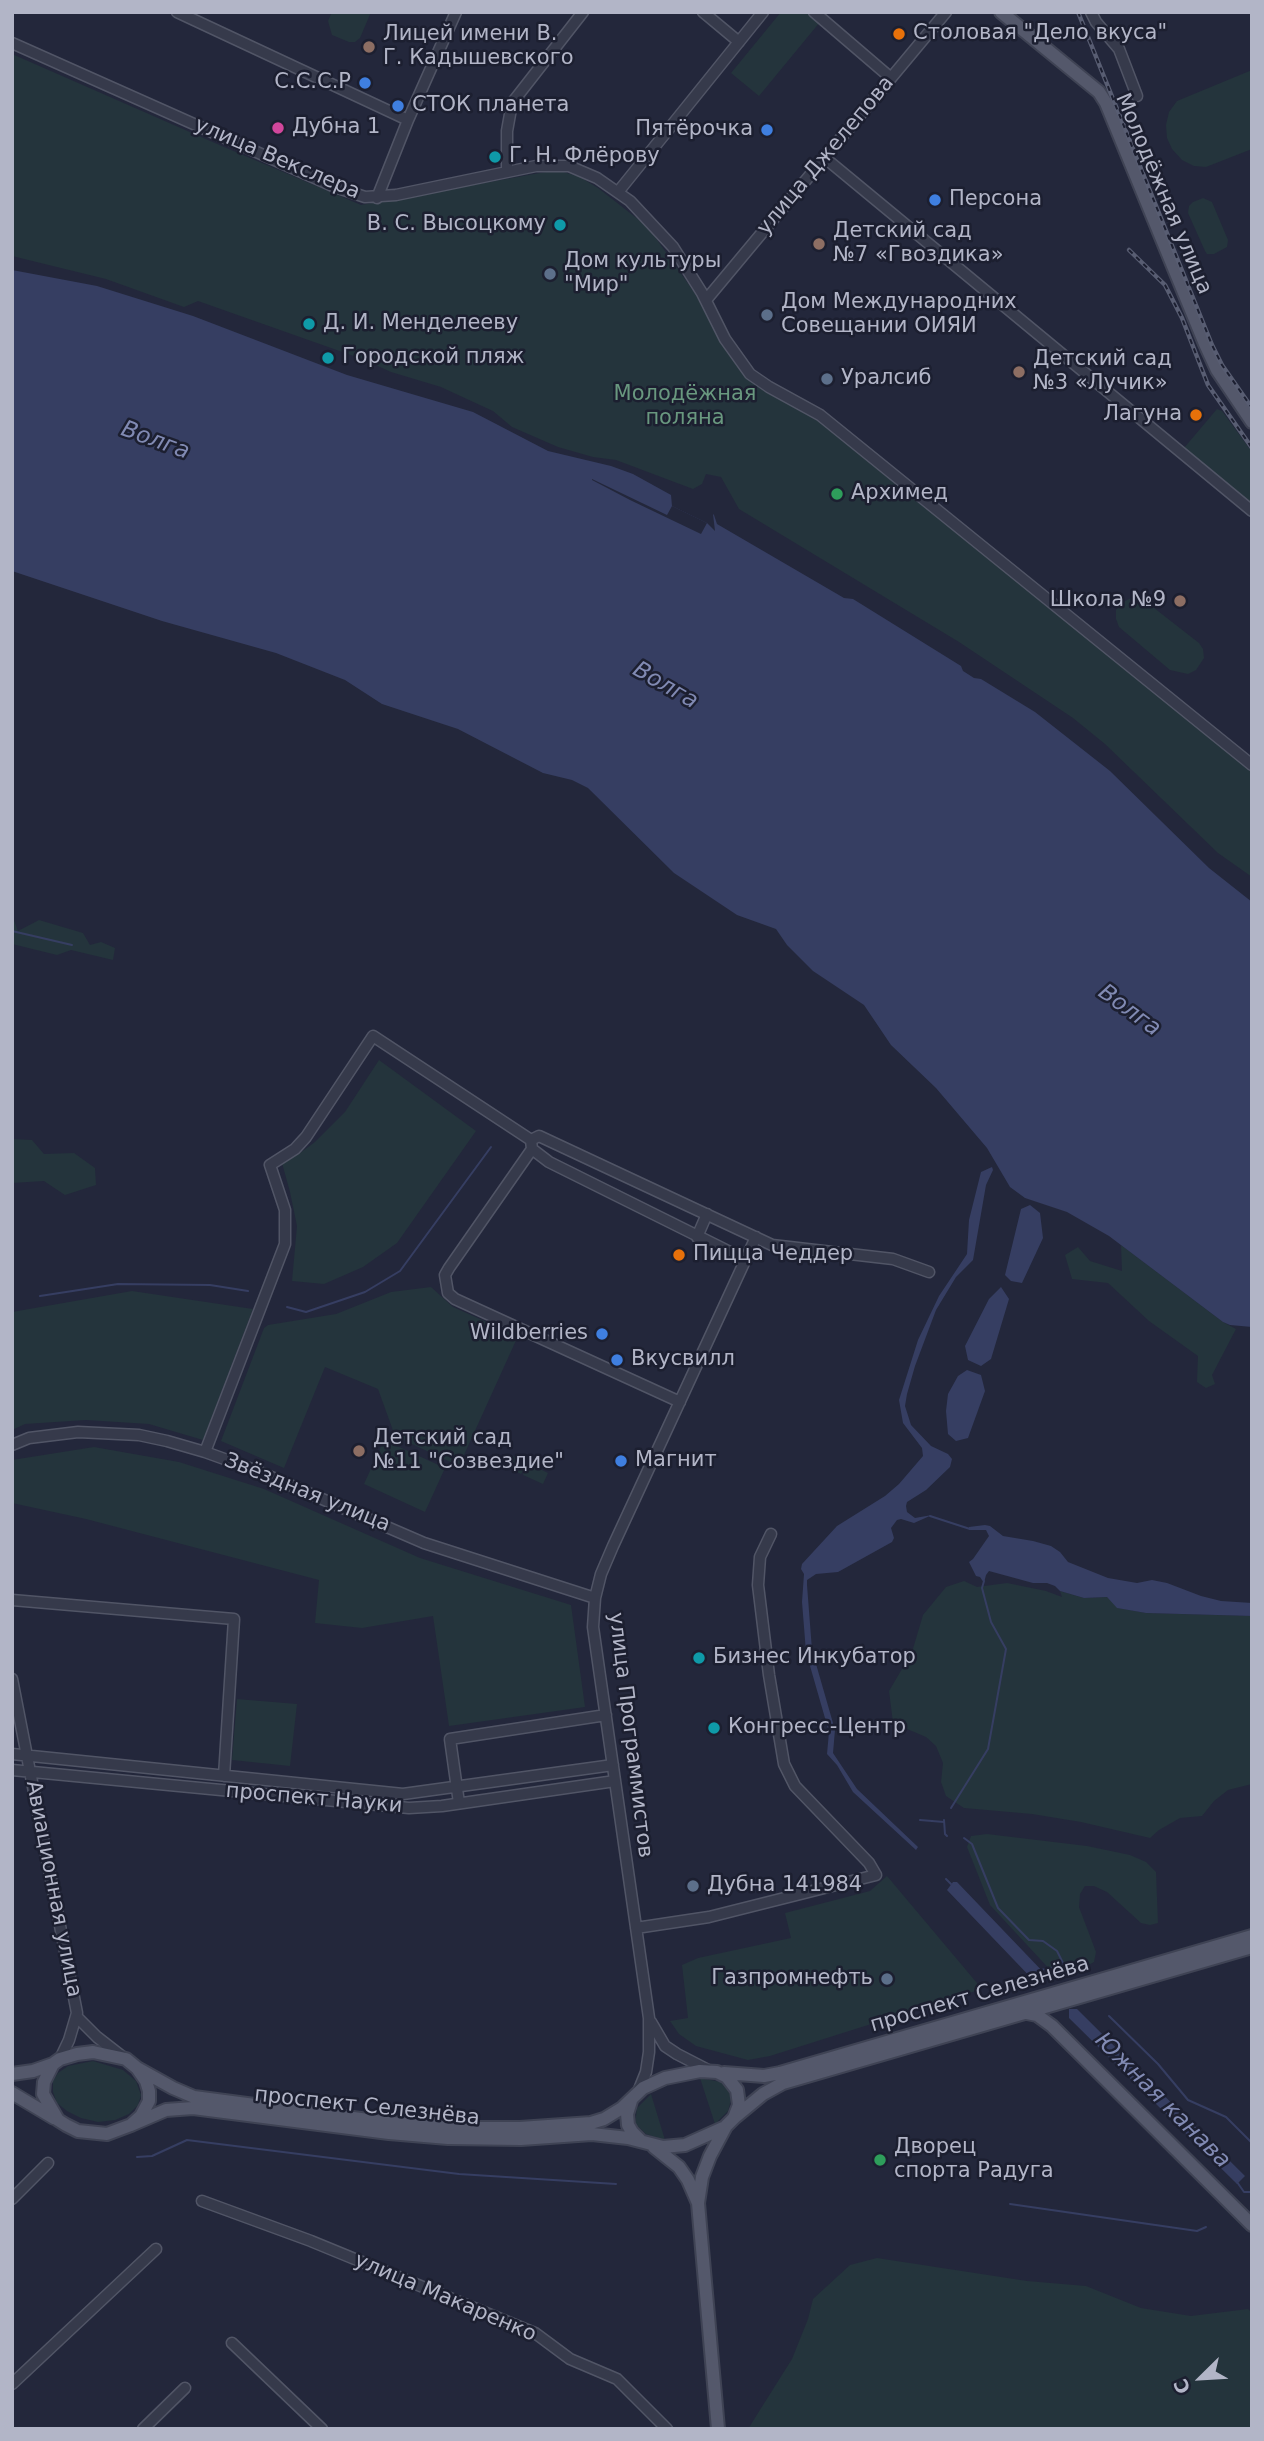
<!DOCTYPE html>
<meta charset="utf-8">
<style>
body{margin:0}
#map{position:relative;width:1264px;height:2441px;overflow:hidden;background:#23273b;font-family:"DejaVu Sans",sans-serif}
canvas{display:block}
.frame{position:absolute;inset:0;border:14px solid #b2b5c7;pointer-events:none}
.north{position:absolute;left:1166px;top:2343px;width:70px;height:70px;-webkit-text-stroke:5px #1c1f30;paint-order:stroke;rotate:246deg;font-size:19px;font-weight:700;line-height:28px;text-align:center;color:#b2b5c7}
.north::after{content:'';display:block;margin:auto;width:24px;height:32px;background:#b2b5c7;clip-path:polygon(50% 0,100% 100%,50% 72%,0 100%)}
</style>
<div id="map">
<canvas width="1264" height="2441"></canvas>
<div class="frame"></div>
<div class="north">С</div>
</div>
<script>
const context = document.querySelector('canvas').getContext('2d');
context.lineJoin = 'round';
function paint(path, color) { context.fillStyle = color; context.fill(path, 'evenodd'); }
const shape = rows => new Path2D(rows.map(r => 'M' + r).join(''));
function strokePath(path, color, width, dash) { context.strokeStyle = color; context.lineWidth = width; context.lineCap = dash ? 'butt' : 'round'; context.setLineDash(dash || []); context.stroke(path); }
function write(font, color, halo, rows, align = 'center') {
  context.font = font + ' "DejaVu Sans",sans-serif'; context.lineWidth = 5; context.setLineDash([]); context.textBaseline = 'middle'; context.strokeStyle = halo; context.fillStyle = color; for (const [text, x, y, turn = 0] of rows) {
    context.save(); context.translate(x, y); context.rotate((+turn || 0) * Math.PI / 180); context.textAlign = isNaN(turn) ? turn : align; if (halo) context.strokeText(text, 0, 0); context.fillText(text, 0, 0); context.restore();
  }
}
const green = shape([
 [332,12,371,12,360,38,355,42,349,42,332,35,328,21],
 [781,12,808,12,820,22,759,96,731,73],
 [12,54,224,147,361,205,551,171,564,172,580,177,598,188,648,227,694,292,737,366,758,387,818,421,1252,772,1252,877,1218,853,1105,744,1073,718,959,642,739,509,721,477,706,474,702,484,693,489,616,460,593,457,558,447,512,427,493,411,441,387,391,372,365,360,198,301,184,307,106,279,12,256],
 [1252,70,1252,149,1206,167,1194,166,1182,160,1172,149,1167,138,1166,125,1169,112,1177,101],
 [1203,198,1212,202,1228,240,1227,247,1214,254,1207,254,1205,251,1188,213,1189,206,1193,202],
 [1217,409,1222,411,1252,452,1252,504,1184,448],
 [1133,597,1140,597,1199,643,1203,649,1204,658,1196,670,1188,674,1170,670,1119,627,1116,619,1116,610,1121,603],
 [12,915,18,931,39,920,83,933,90,945,101,942,115,948,113,960,71,950,57,955,12,944],
 [379,1060,476,1131,397,1243,363,1267,324,1284,292,1281,297,1226,290,1192,282,1163,300,1153,315,1142,345,1112],
 [12,1139,32,1140,44,1154,74,1153,95,1168,96,1185,65,1195,44,1181,12,1183],
 [1121,1245,1223,1322,1236,1329,1212,1375,1215,1384,1206,1388,1197,1382,1198,1356,1149,1321,1108,1283,1072,1279,1065,1255,1078,1247,1090,1261,1122,1271],
 [431,1287,453,1307,518,1336,459,1466,395,1436,378,1389,325,1367,284,1468,221,1441,264,1328,268,1325,336,1314,391,1292],
 [132,1291,253,1309,203,1440,149,1424,86,1420,25,1424,12,1430,12,1312],
 [384,1440,445,1468,425,1512,364,1484],
 [94,1447,179,1462,264,1489,420,1558,571,1605,585,1707,449,1726,433,1616,362,1628,315,1623,319,1580,86,1519,12,1503,12,1460],
 [509,1454,548,1473,543,1484,523,1475,524,1470,521,1474,504,1466],
 [964,1581,977,1587,1007,1583,1046,1591,1062,1597,1060,1591,1084,1598,1107,1597,1118,1608,1146,1613,1252,1616,1252,1784,1228,1790,1214,1801,1202,1816,1180,1818,1159,1830,1150,1838,1081,1822,1032,1814,964,1808,946,1796,941,1782,943,1763,936,1746,926,1737,893,1723,889,1691,912,1652,923,1615,946,1587],
 [237,1699,297,1704,290,1766,232,1760],
 [987,1834,1087,1846,1130,1855,1146,1862,1156,1872,1158,1923,1150,1925,1141,1923,1107,1892,1094,1886,1085,1886,1080,1894,1079,1907,1096,1952,1094,1962,1081,1969,1065,1970,1053,1973,990,1905,967,1847,971,1836],
 [887,1876,982,1989,770,2056,748,2060,696,2046,679,2034,670,2021,688,2018,682,1965,698,1958,791,1938,785,1913,870,1891],
 [93,2061,123,2070,136,2081,141,2095,138,2105,129,2114,115,2120,98,2122,81,2118,67,2111,57,2103,53,2092,53,2081,58,2073,68,2066],
 [700,2078,721,2082,730,2092,731,2100,728,2111,715,2124],
 [651,2094,665,2140,646,2134,635,2124,637,2108],
 [877,2258,1027,2281,1086,2286,1141,2308,1191,2316,1248,2309,1252,2313,1252,2429,748,2429,792,2359,808,2319,813,2299,850,2265]
]);
const water = shape([
 [12,270,97,286,193,316,347,375,473,412,548,451,611,466,633,474,671,495,672,506,707,523,715,531,713,514,714,515,717,524,844,598,853,599,961,666,963,671,974,678,981,679,1035,712,1110,771,1209,868,1252,902,1252,1327,1230,1325,1223,1322,1109,1236,1067,1212,1025,1198,1010,1187,987,1148,936,1088,891,1045,864,1005,813,971,787,945,776,929,737,915,674,873,588,788,572,780,543,773,458,729,382,704,345,680,276,653,162,621,12,571],
 [992,1167,993,1170,986,1185,973,1260,956,1277,936,1310,915,1366,907,1394,905,1406,911,1425,931,1446,948,1454,952,1459,950,1467,926,1490,907,1502,906,1506,907,1512,915,1518,932,1515,914,1523,901,1519,897,1520,891,1528,894,1538,892,1542,838,1572,816,1574,807,1580,807,1585,812,1650,835,1730,833,1753,857,1789,918,1847,916,1850,853,1792,837,1765,827,1754,829,1732,806,1652,802,1602,804,1574,801,1569,802,1564,837,1526,885,1496,899,1484,923,1456,922,1448,903,1423,899,1400,918,1340,939,1296,967,1254,969,1220,981,1172],
 [1030,1205,1040,1213,1043,1238,1022,1283,1011,1281,1005,1275,1021,1209],
 [1001,1287,1009,1299,991,1359,981,1366,968,1360,965,1346,989,1299],
 [967,1370,981,1375,985,1391,968,1438,956,1441,948,1434,946,1411,948,1394,958,1376],
 [985,1525,990,1526,1003,1536,1033,1541,1051,1546,1060,1552,1068,1562,1108,1578,1137,1583,1152,1580,1167,1583,1201,1596,1221,1601,1252,1603,1252,1616,1146,1613,1117,1608,1107,1597,1084,1598,1060,1591,1055,1586,1047,1583,1033,1583,989,1571,986,1575,984,1583,980,1577,976,1576,969,1562,973,1559,989,1536,986,1530,969,1530,969,1527],
 [953,1882,957,1882,1046,1975,1042,1982,1036,1983,947,1890],
 [1069,2009,1077,2009,1245,2176,1237,2184,1069,2018]
]);
const pier = shape([
 [592,479,667,515,672,506,707,523,701,534,630,500,592,480]
]);
const stream = shape([
 [12,931,72,945],
 [40,1296,118,1284,210,1285,248,1291],
 [287,1307,306,1312,365,1292,400,1271,491,1147],
 [930,1516,970,1529],
 [951,1808,988,1749,1006,1649,991,1622,982,1588,984,1581],
 [920,1820,944,1822],
 [944,1820,945,1834,947,1836],
 [964,1838,972,1844,998,1908,1029,1940,1043,1941,1057,1951,1063,1963,1060,1966,1041,1970],
 [946,1879,951,1884],
 [1109,2016,1158,2064,1188,2100,1226,2117,1252,2143],
 [137,2157,152,2156,187,2140,459,2174,616,2184],
 [1237,2182,1244,2192,1252,2192],
 [1010,2204,1197,2231,1206,2227]
]);
const minor = shape([
 [177,12,408,120],
 [703,12,739,42],
 [814,12,891,78],
 [1091,12,1096,22,1119,49,1137,96],
 [12,43,335,187,365,197,396,195,536,166,569,166,597,178,630,201,673,247,702,293,725,339,750,374,769,387,820,415,1252,765],
 [825,158,1252,511],
 [507,172,507,131,512,103,583,12],
 [618,192,763,12],
 [377,198,408,120,456,12],
 [706,300,946,12],
 [532,1149,549,1162,746,1260],
 [697,1237,707,1214],
 [680,1402,455,1299,448,1293,445,1275,449,1268,532,1149,531,1140,539,1136,772,1245,893,1259,929,1272],
 [12,1445,29,1438,78,1432,139,1435,167,1441,205,1452,255,1470,424,1543,595,1598],
 [205,1452,285,1244,285,1210,270,1165,295,1149,306,1137,373,1036,531,1140],
 [12,1600,234,1619,224,1776],
 [12,1679,77,2013,69,2040,60,2059],
 [12,1754,403,1794,613,1765],
 [12,1770,409,1808,442,1806,615,1781],
 [459,1803,450,1739,606,1715],
 [636,1928,709,1917,876,1875,869,1863,795,1786,784,1764,769,1675,758,1585,760,1557,771,1534],
 [77,2017,97,2037,124,2058],
 [651,2022,665,2046,677,2054,710,2071],
 [638,2092,646,2072,649,2052,649,2018,593,1627,595,1598,601,1574,613,1546,756,1237],
 [12,2199,48,2163],
 [202,2201,311,2241,535,2333,570,2359,617,2379,667,2429],
 [232,2343,322,2429],
 [12,2384,156,2249],
 [143,2429,185,2388]
]);
const major = shape([
 [1001,12,1099,92,1106,103,1205,344,1217,370,1252,422],
 [1027,2013,1037,2015,1052,2026,1252,2225],
 [93,2052,126,2059,137,2068,146,2081,149,2091,149,2101,141,2116,131,2125,107,2134,78,2131,66,2125,58,2120,43,2094,44,2082,53,2064,60,2059,77,2054,93,2052],
 [137,2068,173,2088,194,2097,391,2123,479,2128,520,2128,591,2123,604,2119,622,2108,643,2088,665,2078,700,2071,717,2072,727,2077,737,2090,739,2105,734,2118,726,2126,710,2156,702,2177,698,2203,718,2429],
 [724,2073,764,2076,780,2073,1252,1936],
 [12,2074,33,2071,53,2064],
 [12,2093,54,2118],
 [631,2101,627,2114,628,2125,632,2132,640,2140],
 [734,2118,763,2094,783,2083,1252,1947],
 [131,2125,166,2110,193,2108,389,2133,448,2138,521,2139,592,2134,628,2138,663,2147,685,2145,723,2128],
 [654,2147,679,2167,688,2180,698,2203]
]);
const rail = shape([
 [1078,12,1212,345,1222,365,1252,408],
 [1129,250,1165,285,1182,318,1208,385,1252,448]
]);
const markers = [
 [899,34,7,"#e8710a"],
 [369,47,7,"#8d6e63"],
 [365,83,7,"#3f7fe0"],
 [398,106,7,"#3f7fe0"],
 [278,128,7,"#d1479c"],
 [767,130,7,"#3f7fe0"],
 [495,157,7,"#0f9aa8"],
 [935,200,7,"#3f7fe0"],
 [560,225,7,"#0f9aa8"],
 [819,244,7,"#8d6e63"],
 [550,274,7,"#5c6f8a"],
 [767,315,7,"#5c6f8a"],
 [309,324,7,"#0f9aa8"],
 [328,358,7,"#0f9aa8"],
 [1019,372,7,"#8d6e63"],
 [827,379,7,"#5c6f8a"],
 [1196,415,7,"#e8710a"],
 [837,494,7,"#2e9e5b"],
 [1180,601,7,"#8d6e63"],
 [679,1255,7,"#e8710a"],
 [602,1334,7,"#3f7fe0"],
 [617,1360,7,"#3f7fe0"],
 [359,1451,7,"#8d6e63"],
 [621,1461,7,"#3f7fe0"],
 [699,1658,7,"#0f9aa8"],
 [714,1728,7,"#0f9aa8"],
 [693,1886,7,"#5c6f8a"],
 [887,1979,7,"#5c6f8a"],
 [880,2160,7,"#2e9e5b"]
];
const poiNames = [
 ["Столовая \"Дело вкуса\"",913,34],
 ["Лицей имени В.",383,35],
 ["Г. Кадышевского",383,59],
 ["С.С.С.Р",351,83,"right"],
 ["СТОК планета",412,106],
 ["Дубна 1",292,128],
 ["Пятёрочка",753,130,"right"],
 ["Г. Н. Флёрову",509,157],
 ["Персона",949,200],
 ["В. С. Высоцкому",546,225,"right"],
 ["Детский сад",833,232],
 ["№7 «Гвоздика»",833,256],
 ["Дом культуры",564,262],
 ["\"Мир\"",564,286],
 ["Дом Международних",781,303],
 ["Совещании ОИЯИ",781,327],
 ["Д. И. Менделееву",323,324],
 ["Городской пляж",342,358],
 ["Детский сад",1033,360],
 ["№3 «Лучик»",1033,384],
 ["Уралсиб",841,379],
 ["Лагуна",1182,415,"right"],
 ["Архимед",851,494],
 ["Школа №9",1166,601,"right"],
 ["Пицца Чеддер",693,1255],
 ["Wildberries",588,1334,"right"],
 ["Вкусвилл",631,1360],
 ["Детский сад",373,1439],
 ["№11 \"Созвездие\"",373,1463],
 ["Магнит",635,1461],
 ["Бизнес Инкубатор",713,1658],
 ["Конгресс-Центр",728,1728],
 ["Дубна 141984",707,1886],
 ["Газпромнефть",873,1979,"right"],
 ["Дворец",894,2148],
 ["спорта Радуга",894,2172]
];
const streetNames = [
 ["улица Джелепова",826,156,-50],
 ["улица Векслера",277,159,23],
 ["Молодёжная улица",1163,194,67],
 ["Звёздная улица",307,1493,22],
 ["улица Программистов",630,1735,83],
 ["проспект Науки",314,1799,5],
 ["Авиационная улица",53,1889,79],
 ["проспект Селезнёва",980,1995,-16],
 ["проспект Селезнёва",367,2107,6],
 ["улица Макаренко",445,2298,23]
];
const parkNames = [
 ["Молодёжная",685,395],
 ["поляна",685,419]
];
const waterNames = [
 ["Волга",155,441,20],
 ["Волга",665,686,30],
 ["Волга",1129,1011,36],
 ["Южная канава",1162,2101,45]
];
paint(green, '#24343c');
paint(water, '#363e62');
paint(pier, '#23273b');
strokePath(stream, '#363e62', 2);
strokePath(minor, '#515566', 13);
strokePath(major, '#3f4354', 16);
strokePath(minor, '#363a4b', 10);
strokePath(major, '#54586b', 12);
strokePath(rail, '#585d72', 4.5);
strokePath(rail, '#1c1f30', 2, [5]);
for (const [x, y, r, color] of markers) { const dot = new Path2D(); dot.arc(x, y, r, 0, 2 * Math.PI); context.fillStyle = color; context.fill(dot); strokePath(dot, '#1c1f30', 2.5); }
write('21px', '#b2b5c7', '#1c1f30', poiNames, 'left');
write('21px', '#b2b5c7', '#1c1f30', streetNames);
write('21px', '#69987f', '#1c1f30', parkNames);
write('italic 23px', '#818ab3', '#1c1f30', waterNames);
</script>
